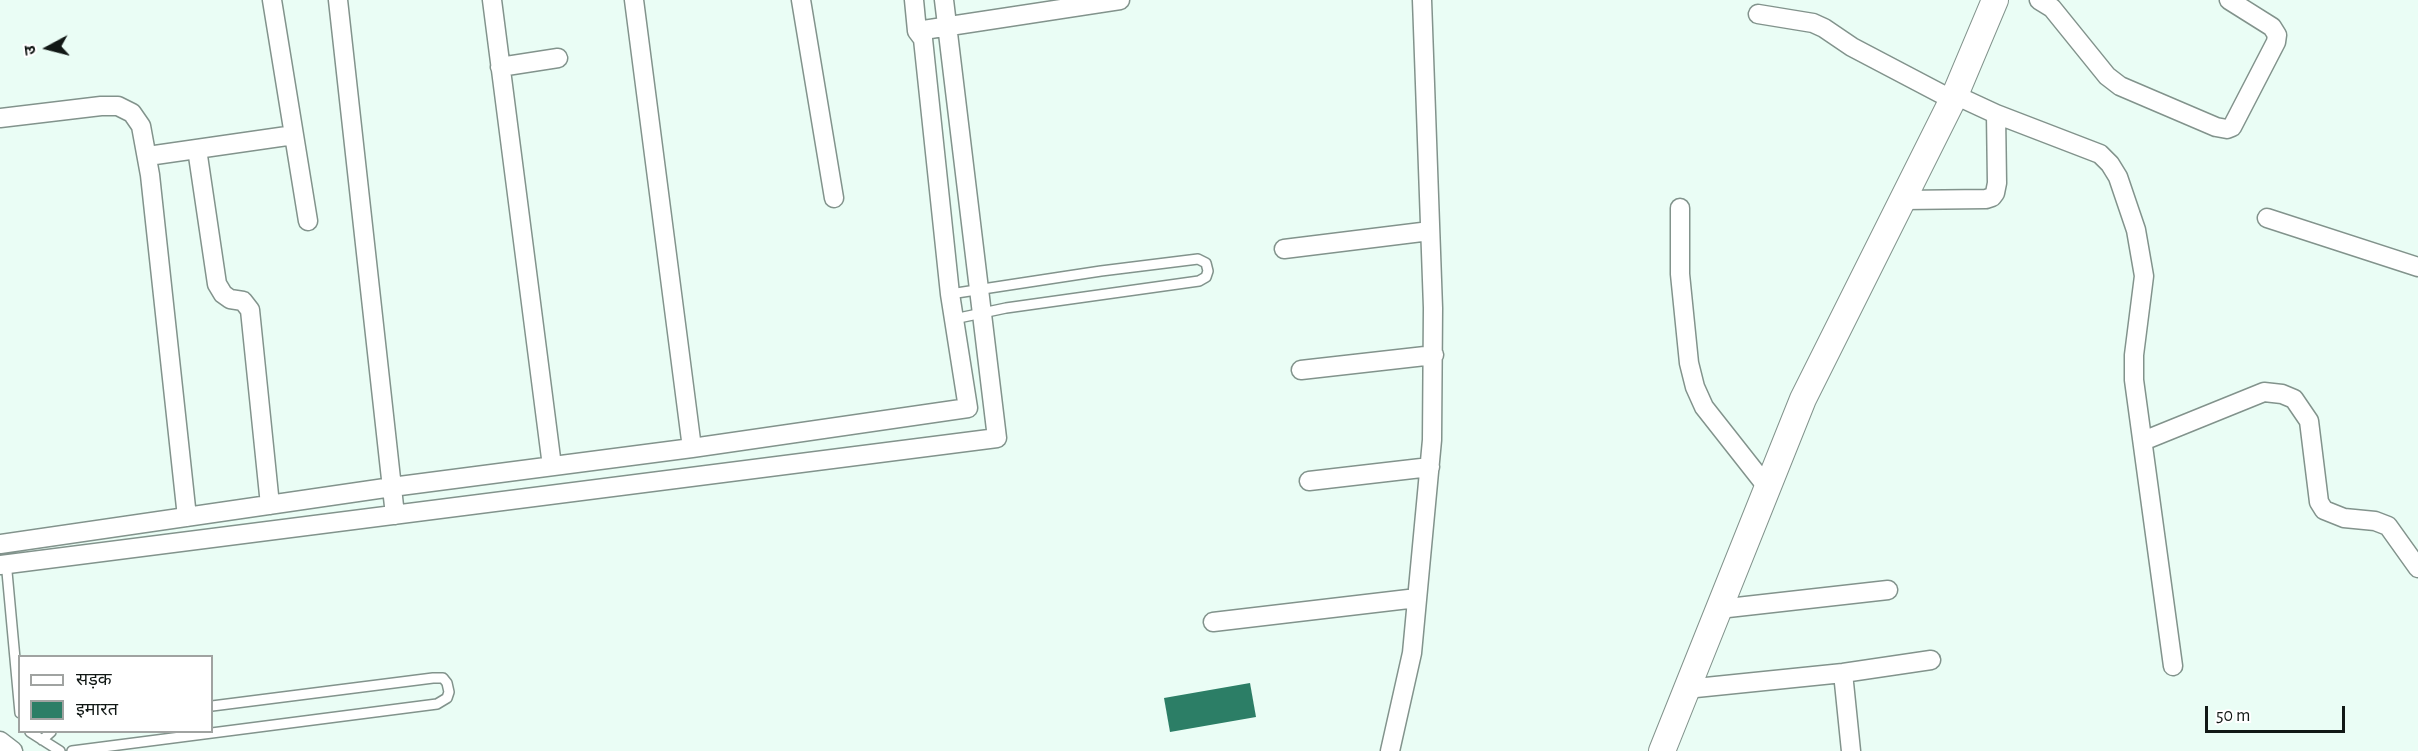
<!DOCTYPE html>
<meta charset="utf-8">
<style>
body{margin:0}
#map{position:relative;width:2418px;height:751px;overflow:hidden;background:#eafdf5;font-family:"Alegreya Sans","Noto Sans Devanagari",sans-serif}
canvas{display:block}
.legend{position:absolute;left:18px;top:655px;width:195px;height:78px;box-sizing:border-box;background:#fff;border:2px solid #a0a3a1;margin:0;padding:8px 10px;list-style:none;font-size:18px;color:#111815}
.legend li{display:flex;align-items:center;gap:12px;height:30px}
.legend b{width:30px;border:2px solid #a0a3a1}
.north{position:absolute;left:18px;top:18px;width:60px;height:60px;-webkit-text-stroke:4px #fff;paint-order:stroke;rotate:263deg;font-size:16px;font-weight:700;line-height:24px;text-align:center;color:#111815}
.north::after{content:'';display:block;margin:auto;width:21px;height:27px;background:#111815;clip-path:polygon(50% 0,100% 100%,50% 72%,0 100%)}
.scale{position:absolute;left:2205px;top:706px;width:140px;height:27px;box-sizing:border-box;border:3px solid #111815;border-top:0;padding-left:8px;font-size:18px;line-height:21px;white-space:nowrap;color:#111815;-webkit-text-stroke:4px #fff;paint-order:stroke}
</style>
<div id="map">
<canvas width="2418" height="751"></canvas>
<ul class="legend">
<li><b style="height:8px;background:#fff"></b>सड़क</li>
<li><b style="height:16px;background:#2c7e66"></b>इमारत</li>
</ul>
<div class="north">उ</div>
<div class="scale">50 m</div>
</div>
<script>
const context = document.querySelector('canvas').getContext('2d');
context.lineJoin = 'round';
function paint(path, color) { context.fillStyle = color; context.fill(path, 'evenodd'); }
const shape = rows => new Path2D(rows.map(r => 'M' + r).join(''));
function strokePath(path, color, width, dash) { context.strokeStyle = color; context.lineWidth = width; context.lineCap = dash ? 'butt' : 'round'; context.setLineDash(dash || []); context.stroke(path); }
const building = shape([
 [1250,683,1256,717,1170,732,1164,698]
]);
const lane = shape([
 [950,294,1101,271,1198,259,1206,263,1208,271,1206,277,1199,281,1006,308,954,319],
 [6,561,20,713],
 [30,732,60,751],
 [42,740,51,732],
 [72,751,437,704,447,698,449,692,447,683,443,678,433,678,212,706]
]);
const street = shape([
 [272,0,308,221],
 [338,0,395,515],
 [492,0,552,466],
 [634,0,692,448],
 [801,0,834,198],
 [2039,0,2052,8,2107,76,2120,86,2216,127,2227,129,2232,127,2276,42,2277,35,2272,27,2229,0],
 [1758,14,1813,23,1824,28,1852,47,1951,99],
 [917,31,1120,0],
 [500,67,558,58],
 [1955,95,1996,114,2100,154,2110,164,2118,177,2136,230,2144,276,2134,355,2134,380,2173,666],
 [0,118,101,106,118,106,132,113,141,126,150,175,187,517],
 [197,149,217,284,223,294,230,299,243,301,250,310,270,505],
 [148,156,294,135],
 [1902,200,1986,199,1992,197,1995,193,1997,183,1996,114],
 [1680,208,1680,274,1689,363,1695,387,1704,407,1767,487],
 [2267,218,2418,267],
 [1284,249,1430,231],
 [1301,370,1434,355],
 [2143,441,2264,392,2282,394,2294,399,2309,421,2319,502,2324,510,2344,518,2375,521,2388,526,2418,568],
 [1309,481,1430,467],
 [0,544,392,487,692,448,968,408,950,294,923,39,917,31,914,0],
 [0,565,997,438,944,0],
 [1719,609,1888,590],
 [1213,622,1417,598],
 [1843,673,1851,751],
 [1686,689,1843,673,1931,660],
 [0,741,13,751],
 [1390,751,1412,653,1432,440,1433,308,1422,0]
]);
const secondary = shape([
 [1662,751,1803,399,1955,95,1995,0]
]);
paint(building, '#2c7e66');
strokePath(lane, '#82938c', 12);
strokePath(street, '#82938c', 21);
strokePath(secondary, '#82938c', 28);
strokePath(lane, '#fff', 9);
strokePath(street, '#fff', 18);
strokePath(secondary, '#fff', 26);
</script>
